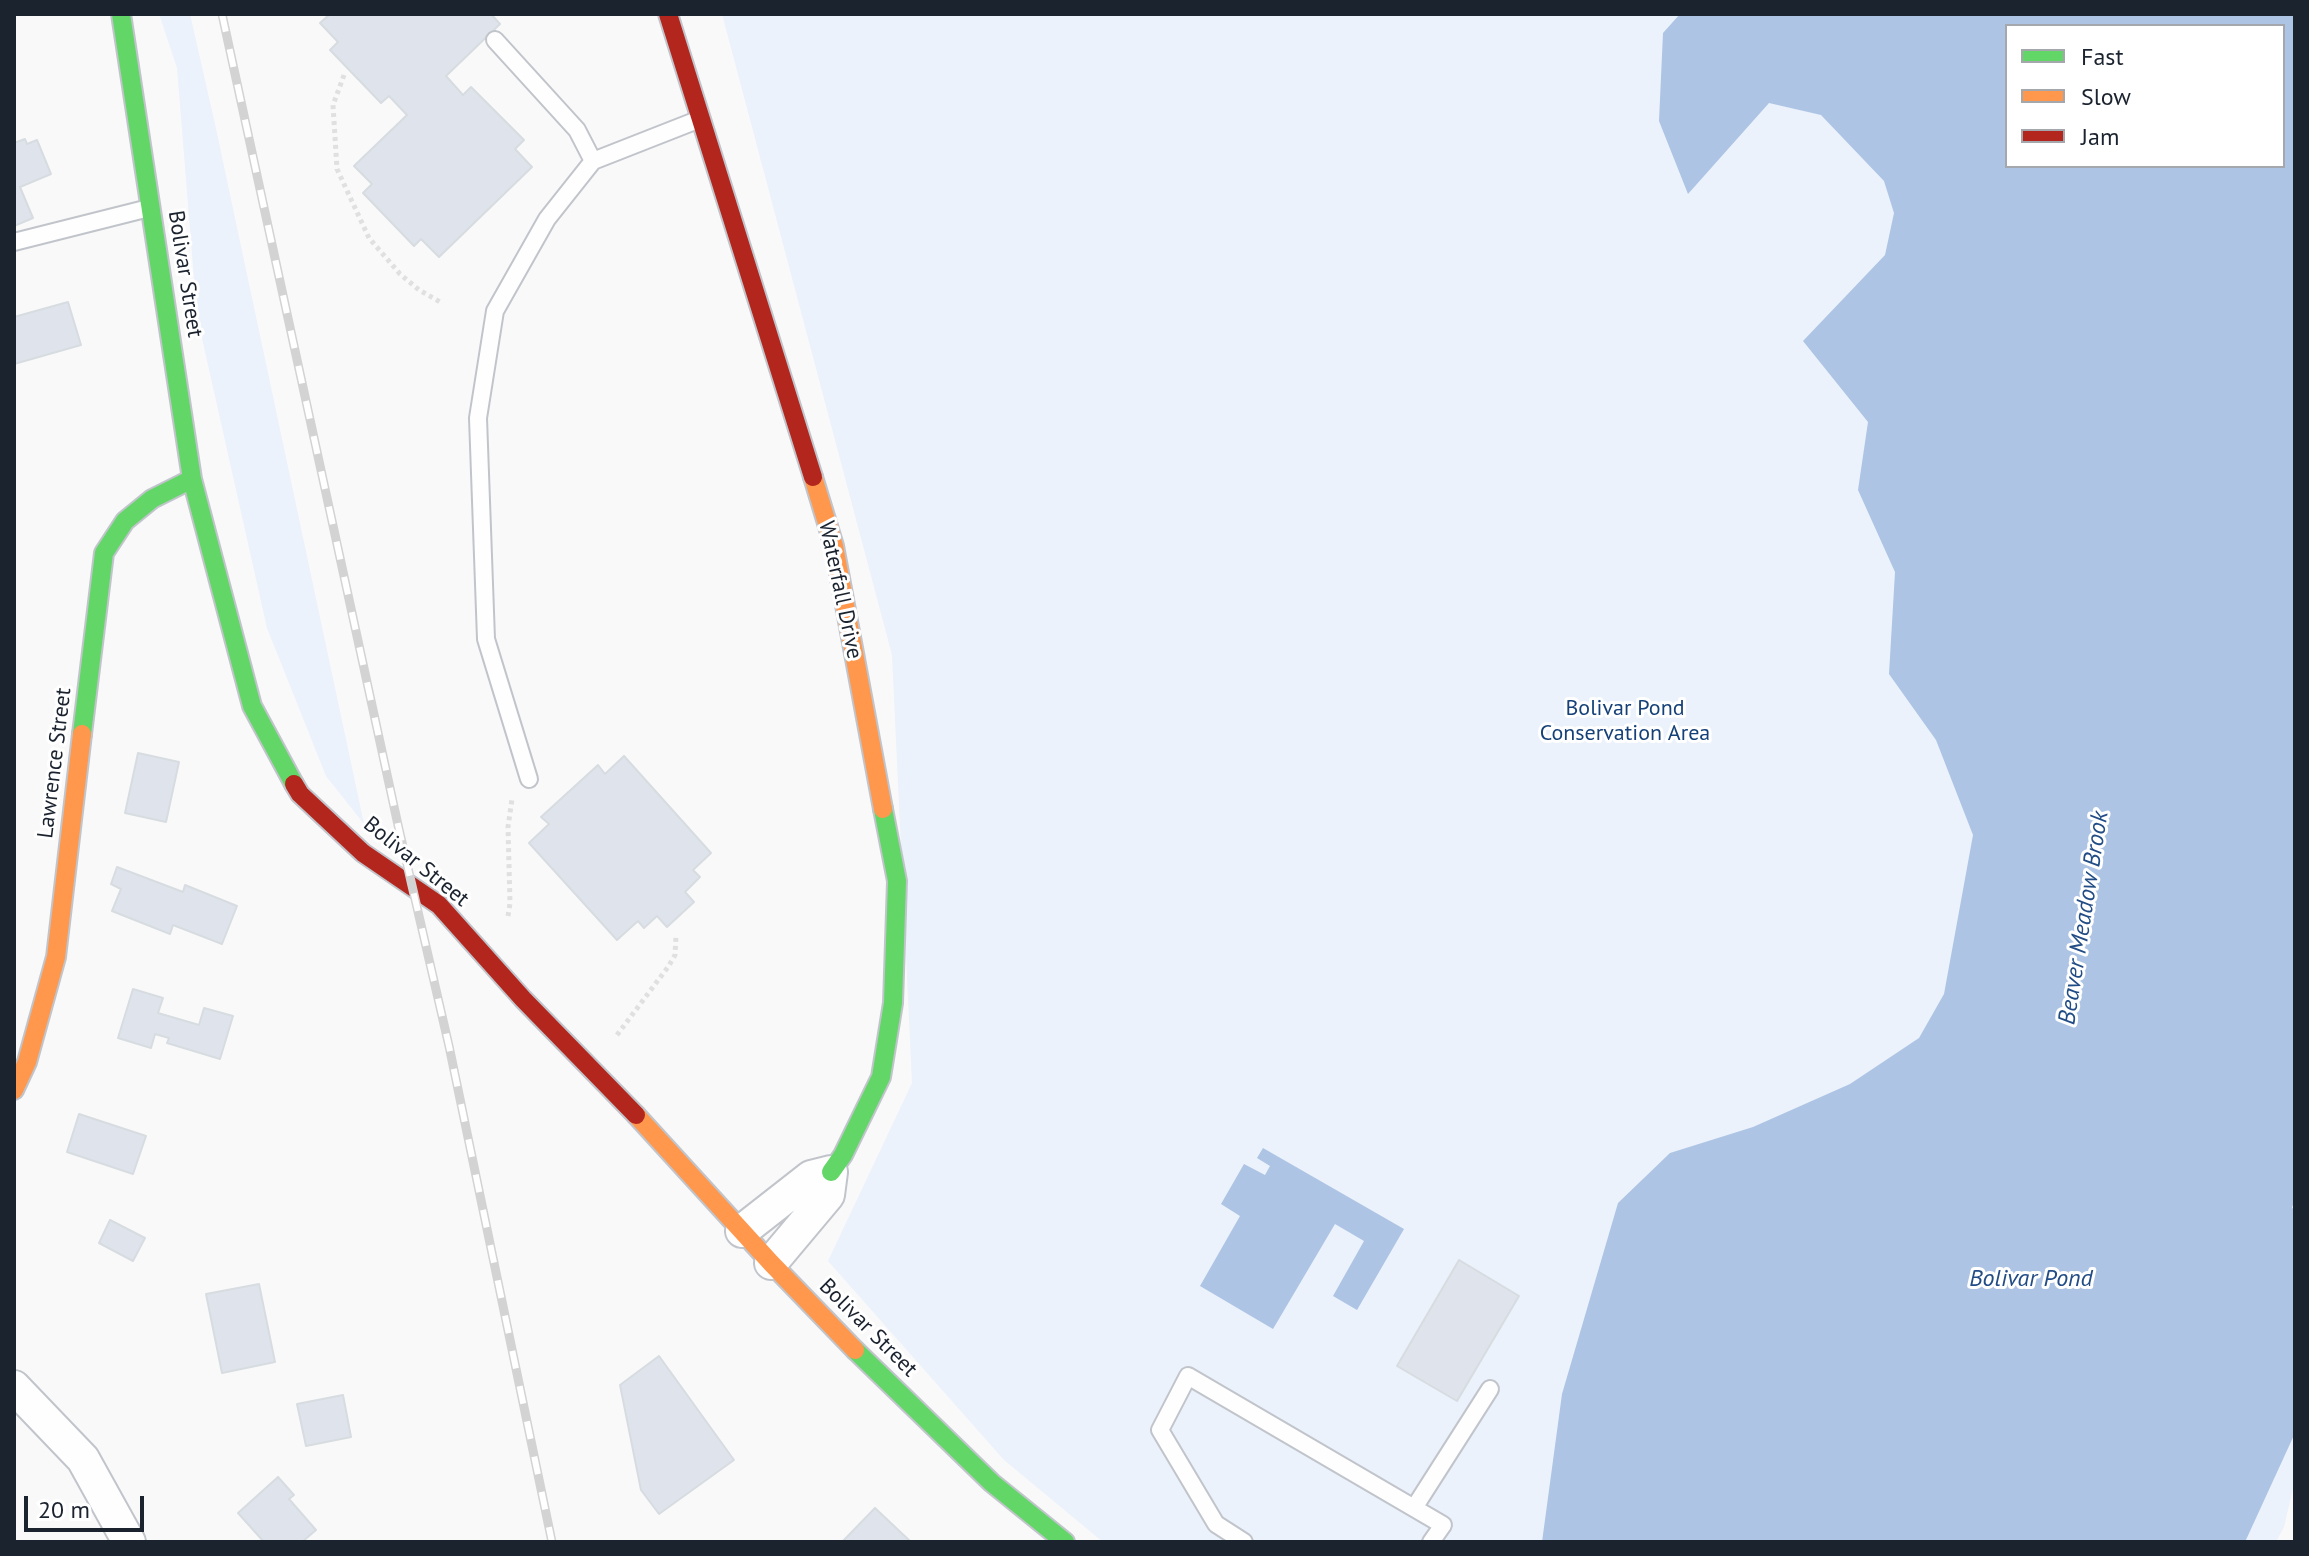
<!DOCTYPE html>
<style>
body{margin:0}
#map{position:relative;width:2309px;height:1556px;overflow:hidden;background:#f9f9f9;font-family:"PT Sans",sans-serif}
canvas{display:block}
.frame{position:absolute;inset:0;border:16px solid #1b232f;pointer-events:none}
.legend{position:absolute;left:2005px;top:24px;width:280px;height:144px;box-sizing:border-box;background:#fff;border:2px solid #a4a7ac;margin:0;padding:10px 14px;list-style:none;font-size:24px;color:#1b232f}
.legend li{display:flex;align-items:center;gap:16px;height:40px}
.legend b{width:40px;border:2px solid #a4a7ac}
.scale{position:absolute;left:24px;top:1496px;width:120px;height:36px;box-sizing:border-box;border:4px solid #1b232f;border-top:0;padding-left:10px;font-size:24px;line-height:28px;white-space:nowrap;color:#1b232f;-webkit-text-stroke:6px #fff;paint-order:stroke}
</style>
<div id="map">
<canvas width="2309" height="1556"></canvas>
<div class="frame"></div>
<ul class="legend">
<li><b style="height:10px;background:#63d668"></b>Fast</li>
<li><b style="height:10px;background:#ff974d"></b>Slow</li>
<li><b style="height:10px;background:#b3261e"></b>Jam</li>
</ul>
<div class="scale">20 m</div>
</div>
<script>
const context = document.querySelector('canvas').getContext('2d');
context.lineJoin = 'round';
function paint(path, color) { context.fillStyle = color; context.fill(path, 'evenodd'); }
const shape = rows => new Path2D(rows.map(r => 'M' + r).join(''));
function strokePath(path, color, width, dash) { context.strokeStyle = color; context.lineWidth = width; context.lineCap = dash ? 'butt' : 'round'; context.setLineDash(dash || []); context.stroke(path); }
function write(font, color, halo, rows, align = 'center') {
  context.font = font + ' "PT Sans",sans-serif'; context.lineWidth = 6; context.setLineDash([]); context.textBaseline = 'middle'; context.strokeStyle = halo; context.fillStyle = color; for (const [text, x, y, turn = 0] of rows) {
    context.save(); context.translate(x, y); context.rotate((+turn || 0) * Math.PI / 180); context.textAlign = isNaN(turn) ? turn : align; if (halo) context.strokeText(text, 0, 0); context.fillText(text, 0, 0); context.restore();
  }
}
const green = shape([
 [159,14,190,14,215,124,364,824,326,776,267,628,197,316,177,68],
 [722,14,2295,14,2295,1480,2284,1527,2276,1542,1103,1542,1004,1460,828,1261,912,1083,892,655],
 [2007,26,2283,26,2283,166,2007,166]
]);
const water = shape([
 [1680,14,2295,14,2295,1201,2292,1207,2295,1213,2295,1433,2245,1542,1542,1542,1562,1394,1618,1203,1670,1153,1753,1127,1850,1084,1919,1038,1944,994,1973,835,1936,740,1889,674,1895,572,1858,490,1868,422,1803,341,1885,255,1894,213,1884,181,1821,115,1769,103,1688,194,1659,121,1663,33],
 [2007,26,2283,26,2283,166,2007,166],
 [1263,1148,1404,1229,1357,1310,1333,1296,1364,1241,1335,1224,1273,1329,1200,1286,1240,1216,1221,1204,1244,1164,1265,1175,1270,1166,1257,1158]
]);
const building = shape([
 [330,14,491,14,500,24,446,76,463,95,471,87,524,140,515,149,532,167,439,257,421,239,414,246,363,193,372,184,354,166,407,115,389,96,381,103,330,50,338,42,320,23,330,14],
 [25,139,27,144,37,140,51,174,20,187,33,218,14,226,14,143,25,139],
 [68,302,81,345,14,364,14,317,68,302],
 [138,753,179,762,166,822,125,813,138,753],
 [624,756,711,853,693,870,700,877,685,892,694,902,667,927,657,916,644,928,638,921,617,940,529,843,549,824,541,817,598,765,605,774,624,756],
 [117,867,183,892,185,885,237,906,222,944,173,925,170,934,112,911,121,889,111,884,117,867],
 [133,989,163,998,158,1013,199,1025,204,1008,233,1016,220,1059,167,1043,169,1038,155,1034,151,1048,118,1038,133,989],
 [79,1114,146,1136,133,1174,67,1152,79,1114],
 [110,1220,145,1238,133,1261,99,1243,110,1220],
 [1459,1260,1519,1296,1457,1401,1397,1366,1459,1260],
 [259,1284,275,1362,222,1373,206,1294,259,1284],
 [659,1356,734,1460,659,1514,641,1490,620,1385,659,1356],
 [343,1395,351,1437,306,1446,297,1404,343,1395],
 [278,1477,294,1495,289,1499,316,1530,302,1542,264,1542,238,1513,278,1477],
 [875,1508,911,1542,842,1542,875,1508]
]);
const path = shape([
 [344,75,333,105,337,169,369,238,400,274,419,290,442,303],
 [508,916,510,903,508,827,512,799],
 [617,1035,668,967,675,955,676,936]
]);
const lane = shape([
 [495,40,577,130,593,161],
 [14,242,149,208],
 [529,779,486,639,478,418,495,311,547,219,593,161,700,119],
 [1414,1508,1490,1389],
 [1244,1542,1216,1524,1160,1430,1188,1376,1443,1525,1431,1542]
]);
const street = shape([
 [742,1231,811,1177,831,1172,828,1195,771,1263],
 [14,1387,83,1459,129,1542]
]);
const fast = shape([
 [121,14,192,479,252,706,294,784],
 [82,734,104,553,125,521,152,499,192,479],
 [831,1172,843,1155,881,1077,893,1003,897,881,883,809],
 [855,1350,992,1483,1065,1542]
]);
const slow = shape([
 [813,477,834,546,883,809],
 [14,1090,27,1062,56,957,82,734],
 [636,1115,771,1263,855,1350]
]);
const jam = shape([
 [668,14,813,477],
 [294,784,300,794,363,853,439,905,523,999,636,1115]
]);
const rail = shape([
 [222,14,398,825,449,1046,552,1542]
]);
const streetNames = [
 ["Bolivar Street",185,274,81],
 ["Waterfall Drive",840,590,78],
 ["Lawrence Street",55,763,-83],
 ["Bolivar Street",416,862,39],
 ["Bolivar Street",868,1328,45]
];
const parkNames = [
 ["Bolivar Pond",1625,709],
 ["Conservation Area",1625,734]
];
const waterNames = [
 ["Beaver Meadow Brook",2084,918,-81],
 ["Bolivar Pond",2031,1279]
];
paint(green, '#ebf2fb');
paint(water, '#adc4e4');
paint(building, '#dfe4ec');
strokePath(building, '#d7dce1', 2);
strokePath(lane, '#c1c5cb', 20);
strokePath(street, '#c1c5cb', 36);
strokePath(fast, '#c1c5cb', 22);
strokePath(slow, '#c1c5cb', 22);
strokePath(jam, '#c1c5cb', 22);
strokePath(path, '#e0e0e1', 5, [4, 4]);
strokePath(lane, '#fefefe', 16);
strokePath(street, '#fefefe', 32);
strokePath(fast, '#63d668', 18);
strokePath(slow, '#ff974d', 18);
strokePath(jam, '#b3261e', 18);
strokePath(rail, '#d3d3d4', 9);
strokePath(rail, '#fff', 6, [18]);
write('22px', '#1b232f', '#fff', streetNames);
write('22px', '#154178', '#fff', parkNames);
write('italic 24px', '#214c85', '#fff', waterNames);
</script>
